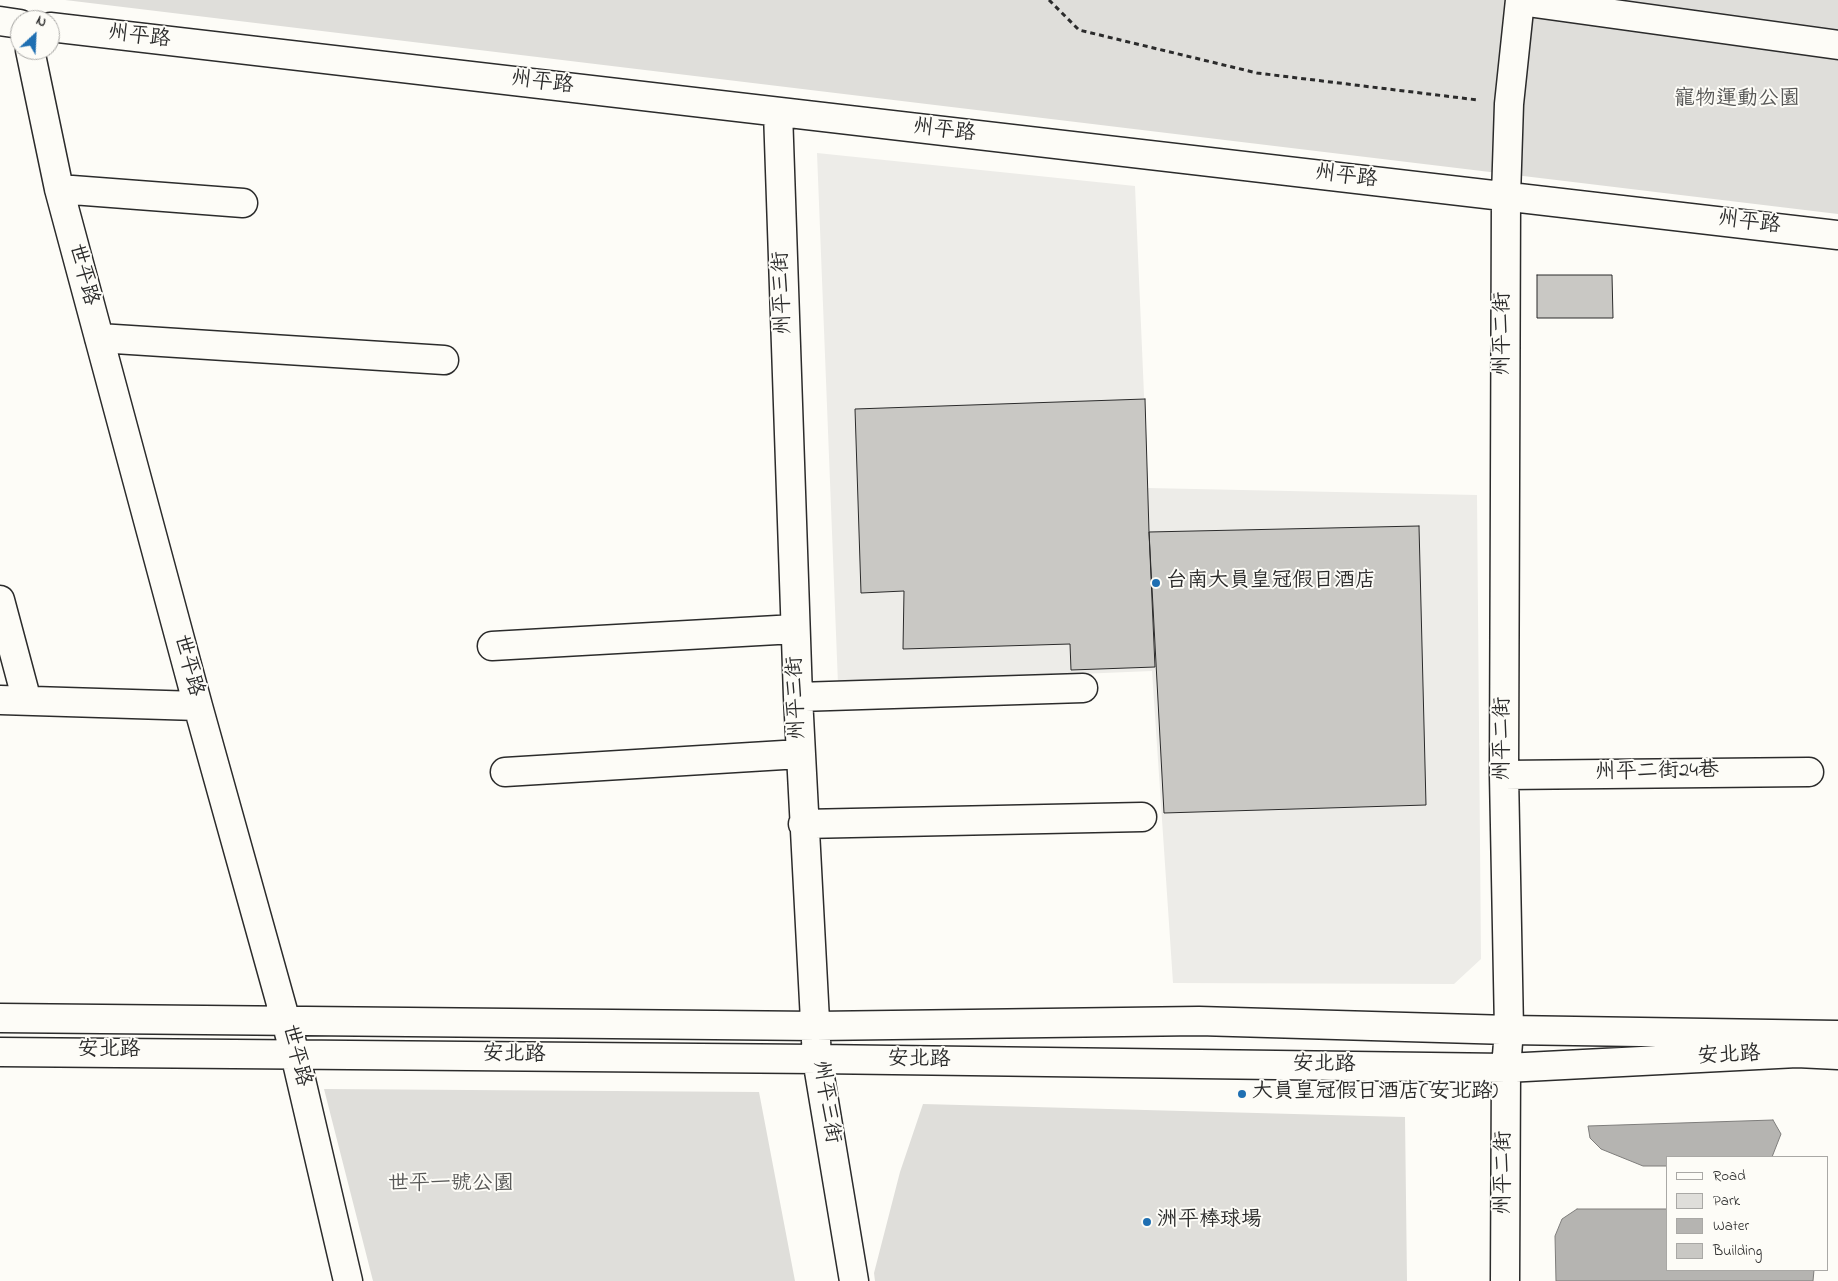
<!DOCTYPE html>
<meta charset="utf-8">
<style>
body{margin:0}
#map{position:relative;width:1838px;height:1281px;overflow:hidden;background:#fdfcf7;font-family:"Indie Flower",sans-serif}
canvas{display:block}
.legend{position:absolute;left:1666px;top:1156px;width:162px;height:115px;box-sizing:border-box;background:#fdfcf7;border:1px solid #a9a8a5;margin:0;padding:6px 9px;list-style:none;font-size:15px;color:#2b2b2b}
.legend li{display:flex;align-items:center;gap:10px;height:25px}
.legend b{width:25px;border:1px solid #a9a8a5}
.north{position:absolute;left:10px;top:10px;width:50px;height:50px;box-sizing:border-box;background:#fdfcf7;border:1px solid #a9a8a5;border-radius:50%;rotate:25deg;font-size:14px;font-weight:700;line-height:20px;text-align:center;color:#2b2b2b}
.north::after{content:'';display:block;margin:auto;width:18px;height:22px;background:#1f6fb2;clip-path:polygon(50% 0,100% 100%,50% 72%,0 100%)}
</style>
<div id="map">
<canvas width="1838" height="1281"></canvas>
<ul class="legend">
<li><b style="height:6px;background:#fdfcf7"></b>Road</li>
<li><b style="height:14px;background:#dfdeda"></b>Park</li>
<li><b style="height:14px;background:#b5b4b1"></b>Water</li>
<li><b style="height:14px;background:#c9c8c4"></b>Building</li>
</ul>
<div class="north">N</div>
</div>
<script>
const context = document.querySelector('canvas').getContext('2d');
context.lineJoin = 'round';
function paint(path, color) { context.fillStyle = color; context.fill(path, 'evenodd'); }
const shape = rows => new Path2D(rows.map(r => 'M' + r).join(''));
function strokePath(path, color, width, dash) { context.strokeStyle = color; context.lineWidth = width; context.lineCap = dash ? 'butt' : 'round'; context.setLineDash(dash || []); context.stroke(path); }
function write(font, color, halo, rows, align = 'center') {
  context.font = font + ' "Indie Flower","LXGW WenKai TC",sans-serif'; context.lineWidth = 4; context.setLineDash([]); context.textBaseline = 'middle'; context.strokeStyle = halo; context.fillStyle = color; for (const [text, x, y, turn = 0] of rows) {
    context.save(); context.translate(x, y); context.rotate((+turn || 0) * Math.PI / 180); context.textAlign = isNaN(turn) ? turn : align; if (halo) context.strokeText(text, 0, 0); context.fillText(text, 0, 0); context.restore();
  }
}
const built = shape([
 [817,153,1135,186,1148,488,1477,495,1481,959,1454,984,1173,983,1152,671,838,684]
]);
const green = shape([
 [65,0,1838,0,1838,214],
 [324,1089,759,1092,795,1281,373,1281],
 [923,1104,1405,1117,1407,1281,875,1281,874,1273,900,1172]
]);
const water = shape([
 [1773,1120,1781,1134,1772,1157,1667,1157,1667,1166,1643,1166,1601,1149,1590,1138,1588,1126,1773,1120],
 [1577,1209,1667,1209,1667,1270,1814,1270,1813,1281,1556,1281,1555,1236,1562,1219,1577,1209]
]);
const building = shape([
 [1537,275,1612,275,1613,318,1537,318,1537,275],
 [1145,399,1149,532,1155,667,1071,670,1070,644,903,649,904,591,861,593,855,409,1145,399],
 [1419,526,1426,805,1164,813,1149,532,1419,526]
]);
const path = shape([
 [1049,0,1079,30,1257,73,1478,100]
]);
const minor = shape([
 [1520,1,1838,45],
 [0,21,20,24],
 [50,27,1838,235],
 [30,50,59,189,198,706,295,1054,348,1281],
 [778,112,798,697,817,1059,854,1281],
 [59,189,243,203],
 [99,338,444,360],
 [0,600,27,701],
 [492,646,795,629],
 [798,697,1083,688],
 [0,700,198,706],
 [505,772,800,754],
 [1504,775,1809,772],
 [803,824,1142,817],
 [0,1018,816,1026,1199,1021,1509,1030,1838,1035],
 [0,1052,817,1059,1506,1068,1797,1053,1838,1055],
 [1505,1281,1506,1068,1509,1030,1504,775,1506,196,1509,104,1520,0]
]);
const markers = [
 [1156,583,5,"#1f6fb2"],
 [1242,1094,5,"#1f6fb2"],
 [1147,1222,5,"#1f6fb2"]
];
const streetNames = [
 ["州平路",139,38,7],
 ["州平路",542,84,7],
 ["州平路",944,132,7],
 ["州平路",1346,178,7],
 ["州平路",1749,224,7],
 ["世平路",82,275,75],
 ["州平三街",784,293,-92],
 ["州平二街",1505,334,-90],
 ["世平路",187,666,75],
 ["州平三街",798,698,-92],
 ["州平二街",1505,739,-90],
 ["州平二街24巷",1657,773,-1],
 ["安北路",109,1052],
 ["世平路",295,1056,76],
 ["安北路",514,1056,1],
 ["安北路",1729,1057,-3],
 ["安北路",919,1061,1],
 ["安北路",1324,1066,1],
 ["州平三街",825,1102,81],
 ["州平二街",1506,1173,-90]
];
const parkNames = [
 ["寵物運動公園",1737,101],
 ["世平一號公園",451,1186]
];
const poiNames = [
 ["台南大員皇冠假日酒店",1166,583],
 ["大員皇冠假日酒店(安北路)",1252,1094],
 ["洲平棒球場",1157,1222]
];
paint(built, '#edece8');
paint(green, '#dfdeda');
paint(water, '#b5b4b1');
strokePath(water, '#7e7d7b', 1);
paint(building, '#c9c8c4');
strokePath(building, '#2b2b2b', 1);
strokePath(minor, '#2b2b2b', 31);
strokePath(path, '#2b2b2b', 3, [5, 4]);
strokePath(minor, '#fdfcf7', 28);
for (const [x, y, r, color] of markers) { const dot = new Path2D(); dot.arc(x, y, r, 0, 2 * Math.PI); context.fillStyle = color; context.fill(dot); strokePath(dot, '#fdfcf7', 2); }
write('21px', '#2b2b2b', '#fdfcf7', streetNames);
write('21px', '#585857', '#fdfcf7', parkNames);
write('21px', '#2b2b2b', '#fdfcf7', poiNames, 'left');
</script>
